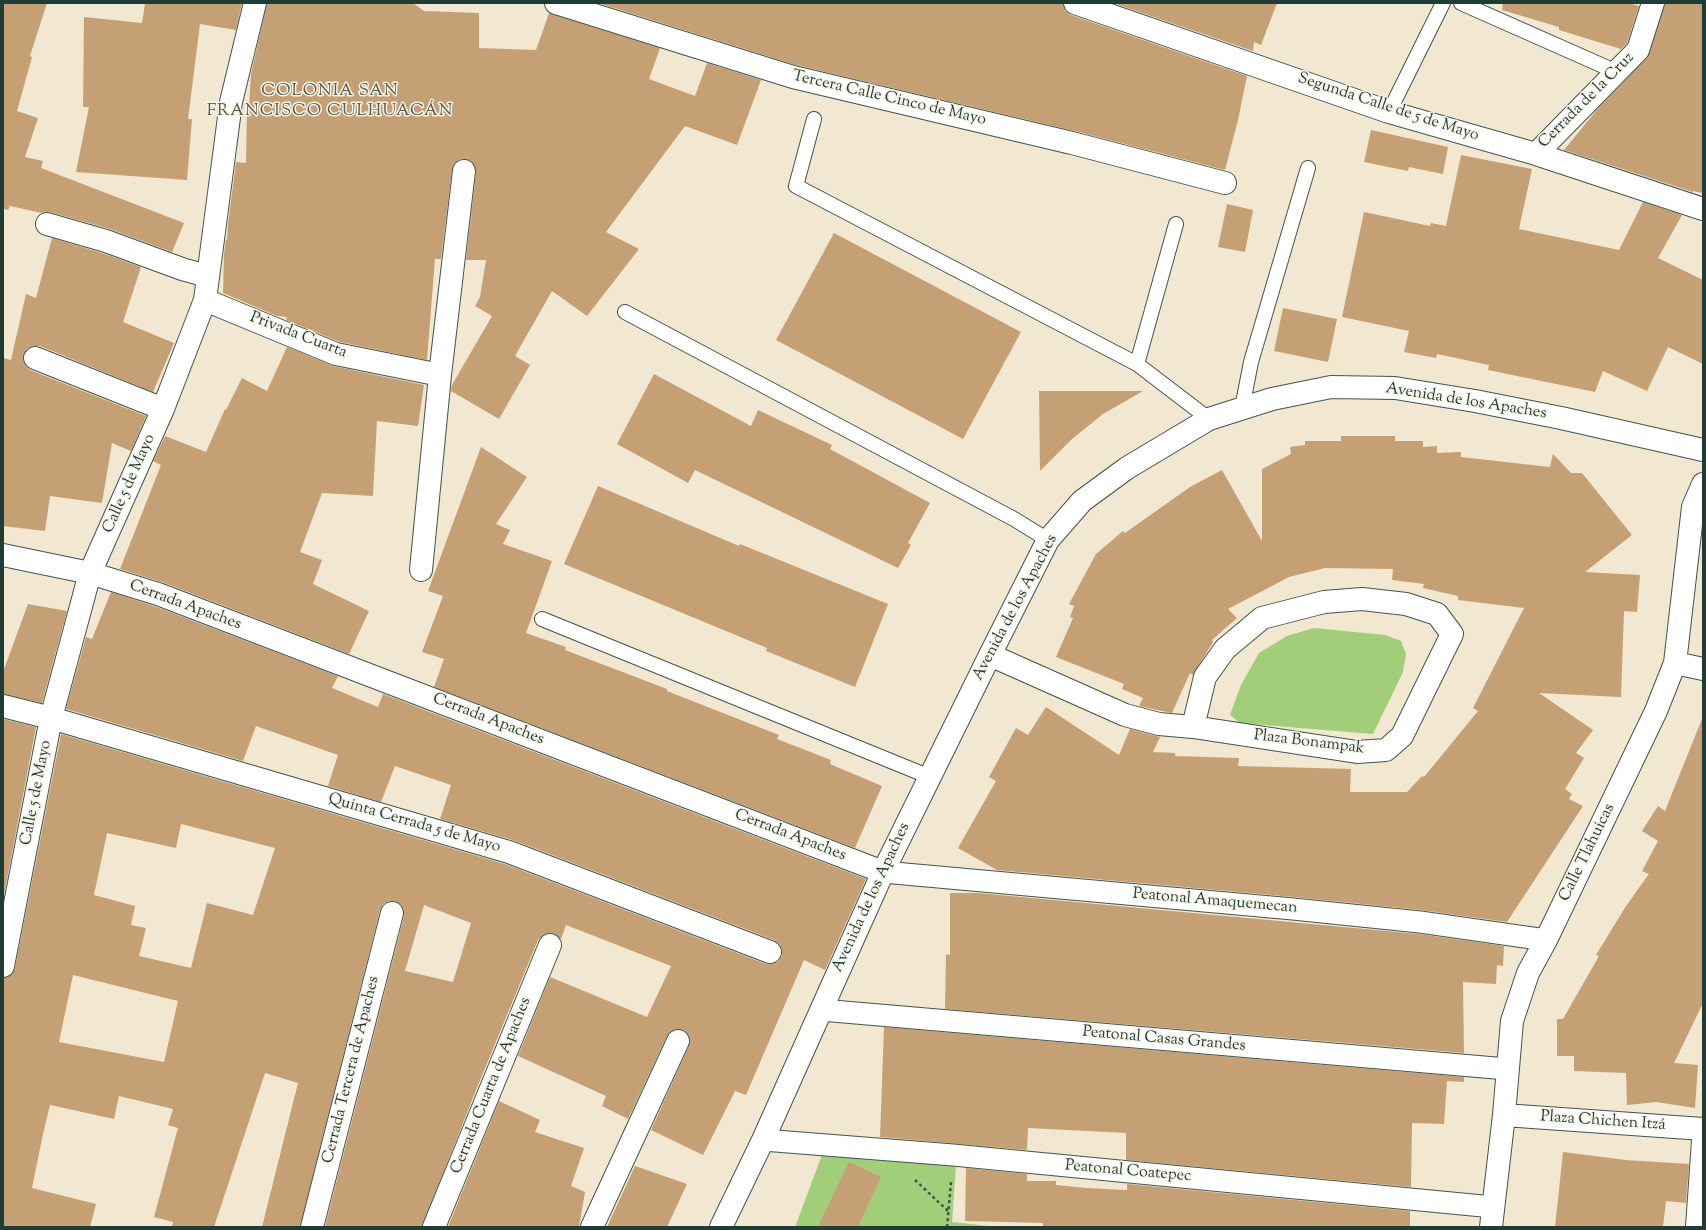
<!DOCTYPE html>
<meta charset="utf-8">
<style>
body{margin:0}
#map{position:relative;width:1706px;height:1230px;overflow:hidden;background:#f2e7d0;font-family:"Sorts Mill Goudy",serif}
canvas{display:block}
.frame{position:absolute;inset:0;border:4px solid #1f3d34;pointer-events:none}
</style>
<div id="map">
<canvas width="1706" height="1230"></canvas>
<div class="frame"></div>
</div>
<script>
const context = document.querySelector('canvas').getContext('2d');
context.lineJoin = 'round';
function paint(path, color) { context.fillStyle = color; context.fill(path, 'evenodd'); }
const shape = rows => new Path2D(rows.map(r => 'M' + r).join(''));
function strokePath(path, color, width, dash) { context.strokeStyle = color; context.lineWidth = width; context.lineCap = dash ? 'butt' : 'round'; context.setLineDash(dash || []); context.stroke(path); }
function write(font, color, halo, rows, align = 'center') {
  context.font = font + ' "Sorts Mill Goudy",serif'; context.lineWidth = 3; context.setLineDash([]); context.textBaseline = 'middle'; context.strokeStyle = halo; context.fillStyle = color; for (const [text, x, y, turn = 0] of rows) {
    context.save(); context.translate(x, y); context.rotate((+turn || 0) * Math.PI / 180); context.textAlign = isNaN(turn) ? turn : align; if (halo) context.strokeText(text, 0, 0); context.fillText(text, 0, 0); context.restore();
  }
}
const green = shape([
 [1314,628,1385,635,1401,641,1406,654,1403,672,1373,734,1240,723,1230,715,1241,685,1259,653,1287,636],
 [822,1155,956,1166,952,1222,998,1227,795,1227]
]);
const building = shape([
 [3,3,47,3,30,56,32,57,17,111,38,118,25,157,43,161,41,168,184,223,172,252,110,229,50,212,42,213,10,206,8,210,3,209],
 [145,3,242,3,236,30,200,24,188,119,192,119,187,180,76,172,89,107,83,107,84,17,142,23],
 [267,3,413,3,424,11,479,13,479,48,536,50,549,13,660,48,649,79,695,96,707,63,761,80,737,145,685,126,606,232,639,249,587,316,552,291,515,356,530,365,499,419,451,391,452,385,492,316,475,306,480,297,486,260,466,260,476,172,475,166,471,161,465,159,459,160,454,164,452,170,441,259,435,259,427,360,340,342,286,320,287,317,277,316,223,293,224,254,226,239,227,240,228,224,236,162,246,163,247,107,249,107,251,74],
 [598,3,1063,3,1065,11,1071,15,1247,76,1238,120,1225,170,1075,131,796,65],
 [1113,3,1277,3,1261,45,1254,42,1253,51],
 [1503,3,1628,3,1639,6,1627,43,1621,49,1559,30,1559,27,1502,10],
 [1665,3,1703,3,1703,193,1693,191,1693,192,1564,150,1600,106,1647,58],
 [1371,130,1448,147,1443,174,1409,167,1408,171,1364,162],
 [1461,155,1532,169,1519,229,1619,250,1643,202,1682,215,1658,258,1703,280,1703,364,1668,347,1647,391,1603,371,1595,392,1488,370,1489,365,1437,354,1436,358,1404,352,1409,331,1342,317,1364,212,1430,226,1431,223,1446,226],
 [1227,204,1253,210,1245,252,1218,247],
 [834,233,1021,332,963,439,776,340],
 [52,238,102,253,141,267,123,322,174,343,153,392,40,346,33,346,27,348,24,353,23,360,25,366,30,370,146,416,131,451,112,443,102,503,50,496,45,531,3,526,3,358,11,360,26,294,36,298],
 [1283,308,1337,319,1328,362,1274,351],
 [287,347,333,366,424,385,418,426,377,421,373,496,322,493,300,552,322,560,313,584,369,611,349,654,162,582,120,569,161,465,153,461,165,436,206,452,225,409,226,410,242,378,267,391],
 [654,374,751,426,758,410,832,445,830,449,930,503,908,543,911,545,898,568,695,470,688,483,617,444],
 [1039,391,1143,391,1103,414,1072,439,1040,471],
 [1341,436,1395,436,1395,441,1423,441,1423,447,1437,446,1437,453,1461,452,1461,457,1550,467,1553,454,1571,473,1582,473,1632,535,1585,572,1640,575,1637,612,1624,611,1621,697,1539,693,1593,730,1576,753,1584,758,1565,789,1572,794,1569,799,1583,806,1507,922,1421,910,1294,897,997,870,958,848,996,781,989,777,1016,728,1028,735,1046,707,1119,755,1130,729,1160,737,1153,752,1175,753,1175,756,1239,758,1238,766,1351,769,1350,792,1407,792,1422,776,1424,777,1478,711,1473,708,1524,608,1458,600,1458,596,1423,588,1424,584,1392,580,1393,569,1325,568,1289,577,1228,609,1237,618,1212,640,1213,642,1193,675,1190,673,1172,713,1139,706,1143,698,1122,689,1124,684,1056,657,1073,618,1070,617,1074,606,1069,604,1096,554,1123,531,1125,533,1190,487,1222,470,1262,541,1262,469,1291,454,1290,447,1305,445,1305,441,1341,441],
 [481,447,527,477,496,524,510,530,503,544,552,561,526,633,566,647,565,650,667,689,667,691,779,735,777,739,831,760,830,764,882,786,855,848,434,687,444,659,422,652,443,596,428,591],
 [598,486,739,546,740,544,888,604,855,687,766,651,767,648,564,564],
 [111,592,154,606,338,676,332,688,378,707,383,694,866,879,825,970,804,960,746,1095,735,1091,703,1155,651,1130,689,1046,690,1039,688,1034,684,1030,676,1029,671,1031,667,1036,628,1119,602,1106,606,1096,518,1056,550,977,647,1017,671,966,566,925,561,939,555,934,549,933,543,935,538,940,476,1090,422,1227,325,1227,404,916,404,910,401,904,395,901,389,901,383,904,380,910,300,1227,262,1227,298,1083,265,1073,214,1227,172,1227,173,1222,154,1217,178,1128,168,1125,173,1109,119,1096,114,1119,50,1105,43,1134,32,1188,96,1204,90,1227,3,1227,3,978,12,974,15,968,61,734,505,864,766,964,772,964,778,962,782,956,782,950,780,944,774,940,513,840,440,819,451,785,395,766,381,802,328,786,338,755,256,726,243,761,66,709,86,637,92,639],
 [181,824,275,848,253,915,207,903,191,968,139,956,146,928,131,925,135,906,94,895,107,833,176,848],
 [424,905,471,923,453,982,405,971],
 [73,975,178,1001,164,1062,59,1042],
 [28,604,67,611,42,703,3,694,3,672],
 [3,719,36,727,3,900],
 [1702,719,1703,719,1703,1003,1674,1063,1698,1065,1695,1108,1656,1102,1627,1105,1626,1073,1574,1071,1574,1056,1557,1056,1557,1019,1563,1019,1599,956,1596,955,1626,906,1649,874,1642,871,1658,841,1642,831,1658,806,1665,811],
 [950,893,978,893,1419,934,1504,946,1503,966,1497,965,1496,984,1463,982,1464,1053,945,1009,946,954,950,955],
 [884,1027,1464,1077,1464,1082,1447,1081,1444,1124,1412,1123,1411,1187,1126,1160,1126,1133,1028,1128,1027,1150,880,1137],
 [499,1101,540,1120,535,1132,584,1148,571,1186,585,1192,579,1227,448,1227],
 [1563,1152,1626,1160,1689,1164,1686,1203,1666,1201,1663,1227,1555,1227],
 [849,1162,881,1177,858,1227,818,1227],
 [635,1166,687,1184,667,1227,607,1227],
 [966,1168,1027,1174,1027,1181,1056,1181,1056,1185,1086,1188,1127,1190,1127,1184,1410,1211,1410,1227,1043,1227,1043,1223,965,1221]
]);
const path = shape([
 [915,1180,948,1211],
 [947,1227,951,1182]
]);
const service = shape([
 [1461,3,1617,72],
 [1389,112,1443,3],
 [814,119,796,186,1137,364,1209,419],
 [625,312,1014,519,1048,540],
 [1137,364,1176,224],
 [1242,408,1251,362,1308,168],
 [542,619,930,777]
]);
const pedestrian = shape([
 [883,872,1293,909,1420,922,1546,940],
 [821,1010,1507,1069],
 [763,1140,953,1155,1493,1207]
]);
const minor = shape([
 [556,3,793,77,1072,143,1225,183],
 [1075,3,1389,112,1536,154,1703,209],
 [1536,154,1638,50,1653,3],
 [47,224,106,241,182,269,207,276],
 [205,300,336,354,440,375],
 [35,358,163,409],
 [3,555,90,573,158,594,883,872],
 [421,570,440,375,464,171],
 [990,655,1125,715,1159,724,1193,727,1357,752,1386,750,1402,736,1452,634,1437,614,1406,604,1362,599,1324,602,1262,618,1225,649,1205,677,1193,727],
 [1675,663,1703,669],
 [3,706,51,718,509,852,770,952],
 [3,966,51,718,90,573,163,409,205,300,231,102,255,3],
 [1504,1115,1703,1129],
 [312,1227,392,913],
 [434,1227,550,945],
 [592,1227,678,1041],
 [1491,1227,1504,1115,1512,1021,1528,973,1546,940,1656,711,1675,663,1693,507,1703,484],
 [1697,1227,1703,1140]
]);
const tertiary = shape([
 [721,1227,763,1140,883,872,990,655,1048,540,1082,501,1127,468,1209,419,1272,399,1331,387,1395,388,1475,401,1561,418,1703,450]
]);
const streetNames = [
 ["Tercera Calle Cinco de Mayo",889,99,13],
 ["Cerrada de la Cruz",1587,101,-45],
 ["Segunda Calle de 5 de Mayo",1388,108,18],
 ["Privada Cuarta",298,336,21],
 ["Avenida de los Apaches",1466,402,9],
 ["Calle 5 de Mayo",130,484,-66],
 ["Cerrada Apaches",185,606,20],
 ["Avenida de los Apaches",1016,608,-62],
 ["Cerrada Apaches",488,720,21],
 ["Plaza Bonampak",1309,743,7],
 ["Calle 5 de Mayo",37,793,-79],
 ["Quinta Cerrada 5 de Mayo",414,824,16],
 ["Cerrada Apaches",790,836,21],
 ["Calle Tlahuicas",1588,853,-64],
 ["Avenida de los Apaches",872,898,-65],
 ["Peatonal Amaquemecan",1215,902,5],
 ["Peatonal Casas Grandes",1164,1040,5],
 ["Cerrada Tercera de Apaches",352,1070,-76],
 ["Cerrada Cuarta de Apaches",492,1086,-68],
 ["Plaza Chichen Itzá",1603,1122,4],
 ["Peatonal Coatepec",1128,1172,5]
];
const neighbourhoodNames = [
 ["COLONIA SAN",330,92],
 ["FRANCISCO CULHUACÁN",330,112]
];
paint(green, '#a2cd79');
paint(building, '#c6a075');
strokePath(service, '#3f564b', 16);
strokePath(pedestrian, '#3f564b', 23);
strokePath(minor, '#3f564b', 24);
strokePath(tertiary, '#3f564b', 24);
strokePath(path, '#3f564b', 2.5, [3, 3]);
strokePath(service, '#fff', 14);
strokePath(pedestrian, '#fff', 21);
strokePath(minor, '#fff', 22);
strokePath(tertiary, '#fff', 22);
write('16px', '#1f3d34', '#f7f3e8', streetNames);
context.letterSpacing = '1px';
write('17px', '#59604b', '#f7f3e8', neighbourhoodNames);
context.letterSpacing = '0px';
</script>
